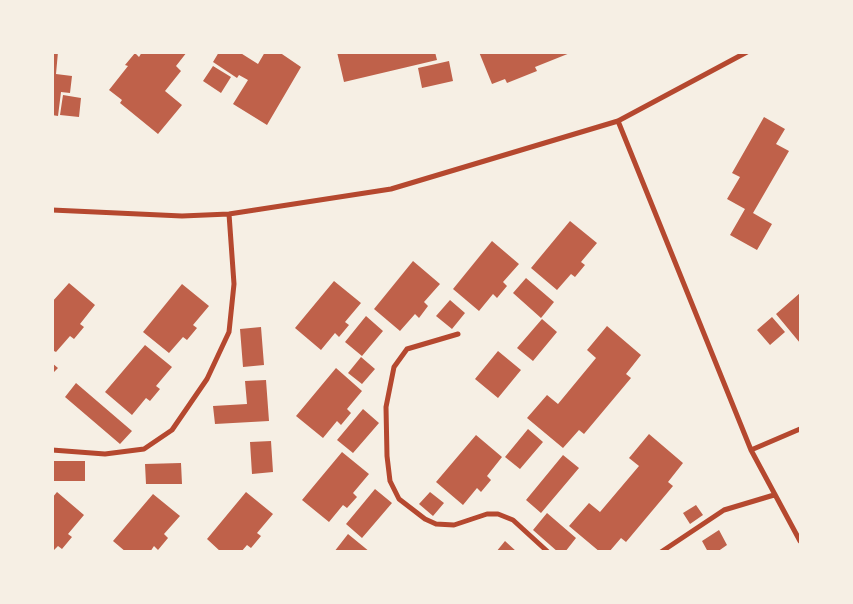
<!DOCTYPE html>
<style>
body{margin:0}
#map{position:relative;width:853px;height:604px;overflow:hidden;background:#f6efe4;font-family:Mulish,sans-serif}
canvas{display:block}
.frame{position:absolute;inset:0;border:54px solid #f6efe4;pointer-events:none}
</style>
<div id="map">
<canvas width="853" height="604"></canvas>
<div class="frame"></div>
</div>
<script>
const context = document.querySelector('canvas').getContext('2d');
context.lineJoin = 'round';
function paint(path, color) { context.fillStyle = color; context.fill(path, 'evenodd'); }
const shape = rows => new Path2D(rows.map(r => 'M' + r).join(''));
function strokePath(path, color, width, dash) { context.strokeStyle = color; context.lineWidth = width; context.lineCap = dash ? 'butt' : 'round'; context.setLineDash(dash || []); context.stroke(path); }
const building = shape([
 [52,52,58,52,56,74,72,76,70,93,61,92,58,116,52,115],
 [142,52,187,52,176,66,181,71,165,91,182,105,158,134,120,103,122,100,109,90,128,66,125,65,135,53,139,57],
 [219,52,239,52,258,64,265,52,279,52,301,67,267,125,233,104,248,80,239,75,237,78,213,62],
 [337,52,435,52,437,60,344,82],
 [479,52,570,52,570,53,535,67,537,71,507,83,505,79,492,84],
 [449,61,453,81,422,88,418,68],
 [213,66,231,77,221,93,203,81],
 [63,95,81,98,79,117,60,115],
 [764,117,785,129,776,144,789,151,753,213,772,224,757,250,730,235,745,209,727,199,740,177,732,173],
 [570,221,597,243,581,262,585,265,575,277,571,274,557,290,531,268],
 [492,241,519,264,503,282,507,286,497,298,493,294,479,311,453,289],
 [413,261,440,284,424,302,428,306,419,318,415,314,400,331,374,309],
 [526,278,554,302,541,318,513,293],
 [334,281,361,303,345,322,349,325,339,337,335,333,321,350,295,328],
 [69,283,95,305,80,324,84,327,74,339,70,336,56,352,52,350,52,302],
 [182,284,209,306,193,325,197,328,187,340,183,337,169,353,143,332],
 [800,293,800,343,776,314],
 [450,300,465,313,452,329,436,316],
 [366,316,383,331,362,356,345,342],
 [772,317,785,332,770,345,757,330],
 [542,319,557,332,533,361,517,348],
 [607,326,641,355,626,374,631,378,584,434,579,430,563,448,527,418,547,395,558,404,596,358,587,350],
 [261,327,264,365,243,367,240,329],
 [145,345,172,367,156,386,160,389,150,401,146,398,132,415,105,392],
 [498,351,521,370,498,398,475,379],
 [361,357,375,369,362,384,348,373],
 [52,363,58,368,52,374],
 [336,368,362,391,347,409,351,413,341,425,337,421,323,438,296,416],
 [266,380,269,421,215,424,213,406,247,404,245,381],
 [76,383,132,431,120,444,65,397],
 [363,409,379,423,353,453,337,440],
 [528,429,543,442,520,469,505,457],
 [649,434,683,463,668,482,673,486,626,542,621,538,609,552,600,552,569,526,589,503,600,512,639,466,629,458],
 [476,435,502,457,487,476,491,480,481,492,477,488,463,505,436,482],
 [271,441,273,472,252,474,250,442],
 [342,452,369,474,353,493,357,497,347,508,343,505,329,522,302,500],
 [563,455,579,468,541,513,526,500],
 [52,461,85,461,85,481,52,481],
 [181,463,182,484,146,484,145,464],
 [375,489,392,503,362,538,346,524],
 [57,492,84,515,68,534,72,537,62,549,58,546,52,552,52,498],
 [246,492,273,514,257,533,261,536,251,548,247,545,241,552,221,552,207,539],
 [430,492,444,503,433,516,419,504],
 [153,494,180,516,164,534,168,538,158,550,154,546,150,552,126,552,113,541],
 [696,505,703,515,690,524,683,513],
 [547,513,576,538,565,552,558,552,533,530],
 [719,530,727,545,717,552,708,552,702,541],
 [348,534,370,552,334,552],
 [505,541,517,552,496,552]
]);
const minor = shape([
 [618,121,751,450,800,541],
 [52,210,182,216,229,214,391,189,618,121,747,52],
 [458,334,407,349,394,367,386,407,387,456,390,481,399,499,425,519,436,524,454,525,487,514,498,514,513,520,548,552],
 [52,450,105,454,144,449,172,430,207,379,229,332,234,284,229,214],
 [751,450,800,429],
 [661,552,724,510,774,495]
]);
paint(building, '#bf614a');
strokePath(minor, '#b5482f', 5);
</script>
